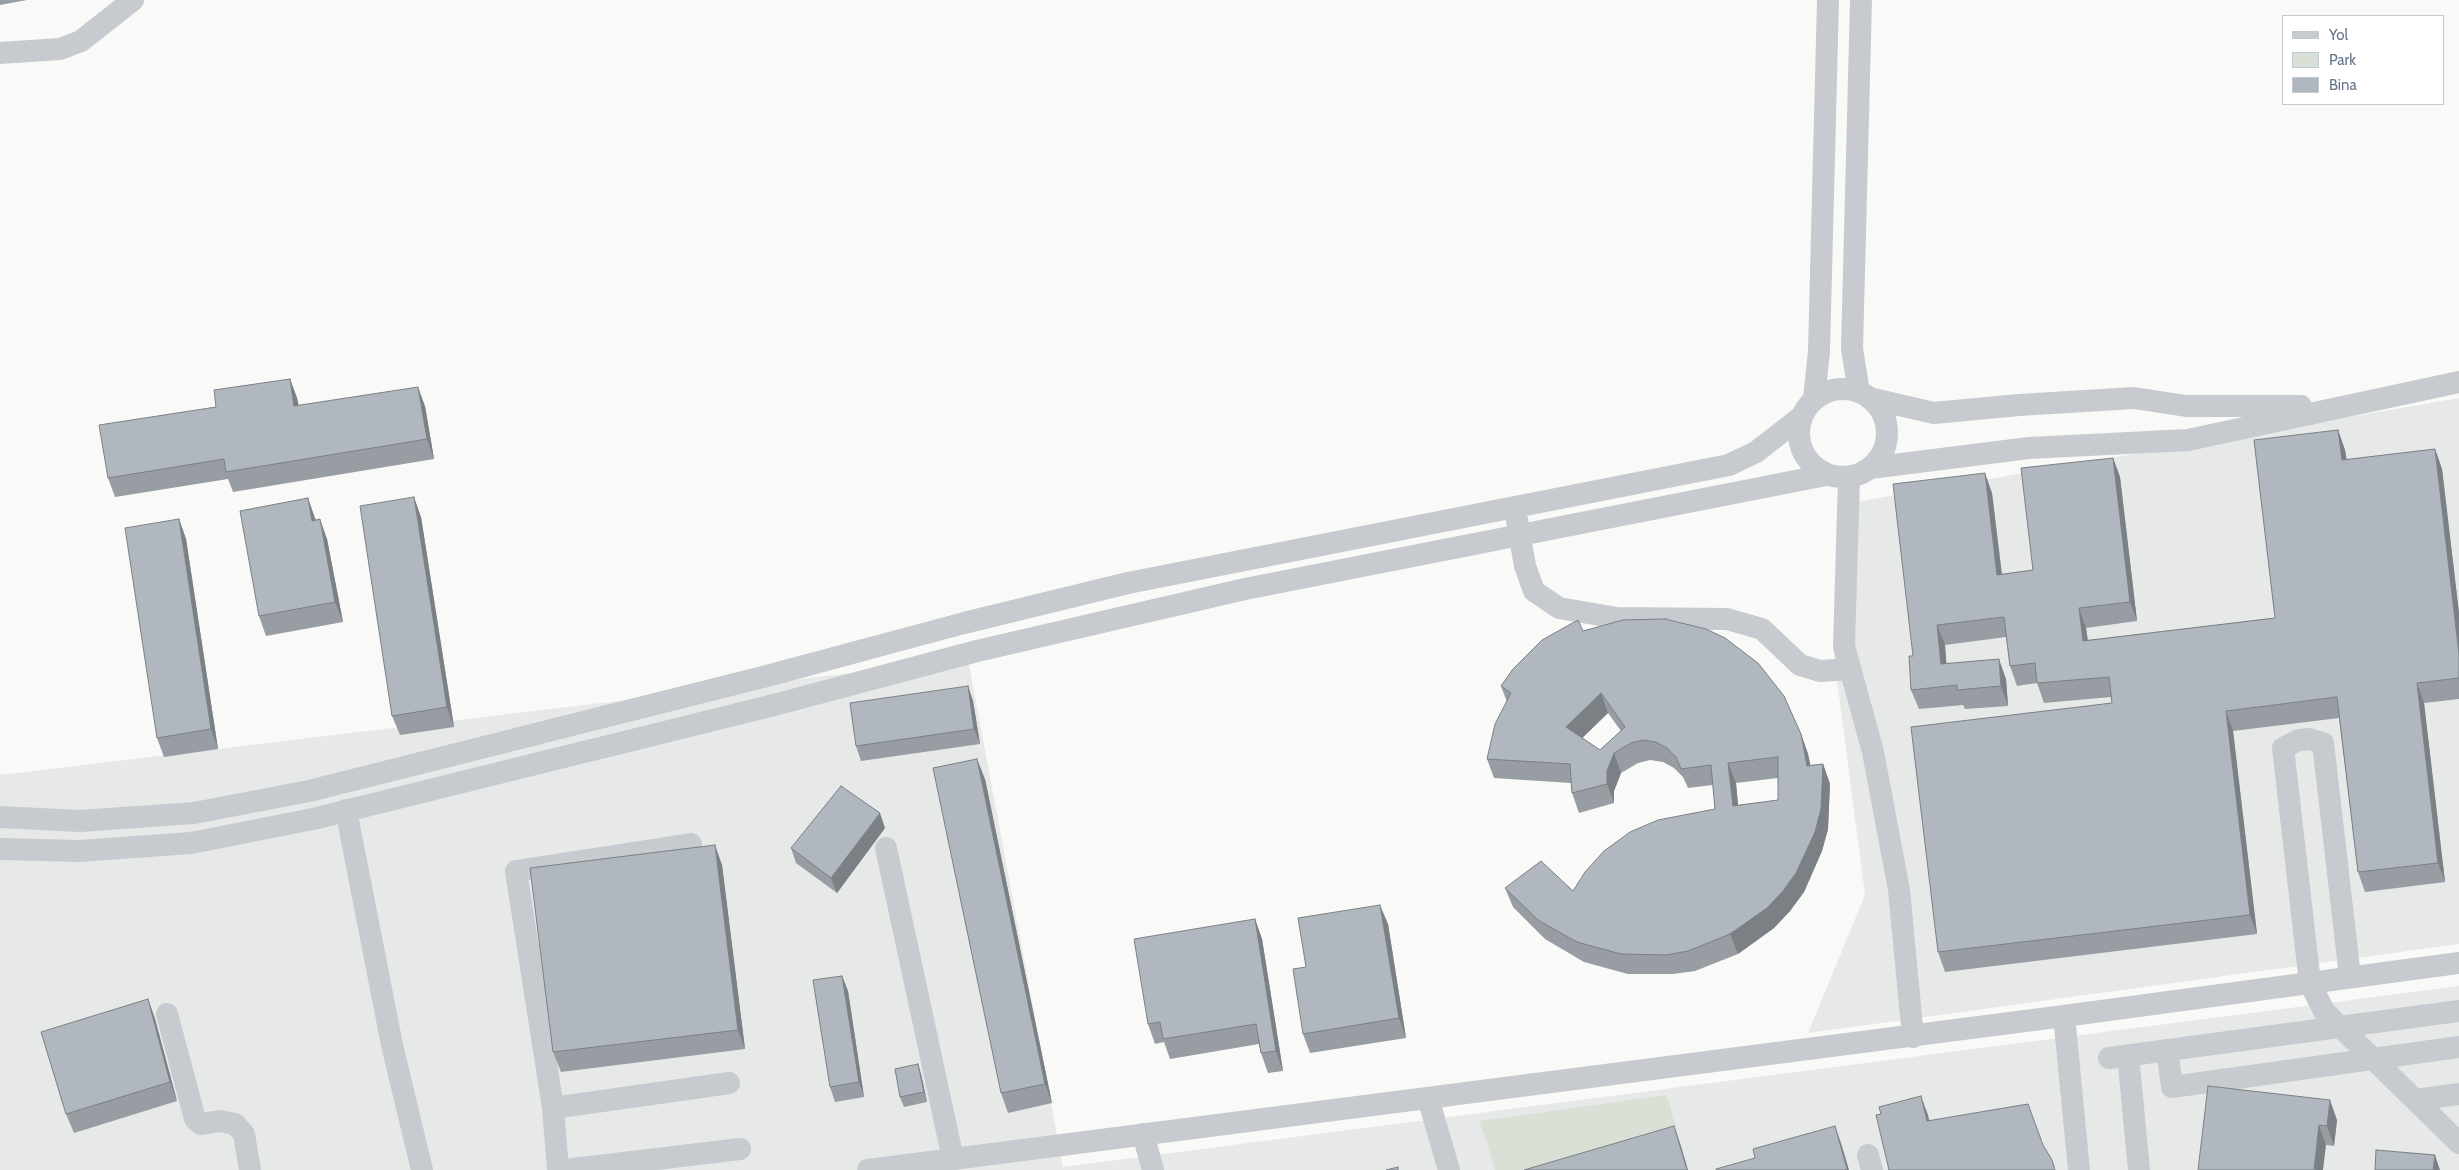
<!DOCTYPE html>
<style>
body{margin:0}
#map{position:relative;width:2459px;height:1170px;overflow:hidden;background:#f9faf7;font-family:Cabin,sans-serif}
canvas{display:block}
.legend{position:absolute;left:2282px;top:15px;width:162px;height:90px;box-sizing:border-box;background:#fff;border:1px solid #c2c9d0;margin:0;padding:6px 9px;list-style:none;font-size:15px;color:#67778a}
.legend li{display:flex;align-items:center;gap:10px;height:25px}
.legend b{width:25px;border:1px solid #c2c9d0}
</style>
<div id="map">
<canvas width="2459" height="1170"></canvas>
<ul class="legend">
<li><b style="height:6px;background:#c7cacf"></b>Yol</li>
<li><b style="height:14px;background:#d9e0d6"></b>Park</li>
<li><b style="height:14px;background:#b0b7be"></b>Bina</li>
</ul>
</div>
<script>
const context = document.querySelector('canvas').getContext('2d');
context.lineJoin = 'round';
function paint(path, color) { context.fillStyle = color; context.fill(path, 'evenodd'); }
const shape = rows => new Path2D(rows.map(r => 'M' + r).join(''));
function strokePath(path, color, width, dash) { context.strokeStyle = color; context.lineWidth = width; context.lineCap = dash ? 'butt' : 'round'; context.setLineDash(dash || []); context.stroke(path); }
const built = shape([
 [2459,398,2459,944,1808,1033,1865,895,1834,657,1838,505],
 [968,659,1063,1167,2459,986,2459,1170,0,1170,0,775]
]);
const green = shape([
 [1667,1095,1680,1143,1582,1170,1495,1170,1480,1121]
]);
const minor = shape([
 [0,53,60,49,81,41,133,0],
 '1799 433a44 44 0 1 1 88 0a44 44 0 1 1-88 0Z',
 [1859,392,1852,349,1861,0],
 [1869,398,1934,413,2019,405,2134,398,2186,406,2301,406],
 [1814,399,1819,351,1828,0],
 [1870,468,2029,448,2188,440,2459,382],
 [1849,478,1844,646,1873,752,1899,890,1913,1037],
 [1517,520,1525,566,1534,591,1559,608,1617,618,1727,619,1762,629,1800,665,1820,671,1850,669],
 [346,810,392,1045,422,1170],
 [0,817,80,821,194,813,309,791,763,677,964,623,1128,583,1729,465,1756,452,1801,417],
 [886,848,953,1159],
 [0,849,79,851,191,843,313,819,774,705,977,651,1245,589,1826,475],
 [2350,977,2323,743,2309,739,2299,740,2283,748,2310,983,2324,1011,2459,1143],
 [167,1014,195,1119,201,1124,220,1121,235,1124,244,1134,250,1170],
 [2064,1016,2459,963],
 [2167,1050,2172,1087,2459,1047],
 [2128,1055,2139,1170],
 [2109,1058,2459,1011],
 [1428,1098,1449,1170],
 [2415,1100,2459,1094],
 [553,1108,729,1083],
 [1143,1134,1153,1170],
 [1868,1155,1872,1170],
 [558,1170,553,1108,516,871,691,844],
 [565,1170,740,1149],
 [868,1170,2064,1016,2079,1170]
]);
const wall = shape([
 [0,0,27,0,0,5],
 [290,379,297,398,299,406,425,406,434,459,233,492,228,479,115,497,108,478,216,407],
 [2338,430,2345,450,2347,460,2435,449,2442,469,2459,613,2459,699,2424,703,2445,882,2365,892,2358,872,2339,718,2233,731,2257,934,1945,972,1938,952,2112,703,2111,697,2044,703,2037,683,2017,686,2010,666,2006,637,1945,645,1946,664,2006,679,2008,706,1965,709,1963,705,1919,709,1911,690,1913,656,1992,493,2002,574,2033,570,2113,458,2120,477,2137,621,2086,628,2088,640,2275,618],
 [421,517,454,727,400,735,392,716],
 [315,518,316,520,327,539,343,622,266,636,259,616],
 [179,519,186,539,218,749,164,757,157,738],
 [1583,631,1801,734,1808,754,1810,765,1823,764,1830,784,1828,829,1822,851,1804,892,1790,911,1774,928,1738,954,1695,971,1673,974,1628,974,1584,962,1545,939,1513,907,1505,888,1573,891,1715,809,1713,785,1688,788,1683,777,1674,768,1663,762,1650,760,1638,763,1621,773,1614,791,1614,803,1579,813,1572,793,1571,783,1494,778,1487,759,1507,702,1501,686],
 [1608,713,1621,731,1600,750,1582,738],
 [1778,778,1778,800,1738,805,1736,783],
 [968,686,973,701,980,744,861,761,856,746],
 [985,779,1052,1103,1008,1113,1001,1093],
 [885,828,837,893,796,863,791,848],
 [722,865,745,1049,561,1072,553,1052],
 [1255,919,1262,939,1283,1071,1268,1073,1261,1053,1259,1044,1170,1059,1164,1042,1155,1044,1148,1024],
 [1388,924,1406,1038,1310,1053,1303,1034,1306,967],
 [842,976,848,991,864,1097,835,1102,830,1087],
 [148,999,155,1019,177,1101,74,1133,66,1114],
 [921,1074,927,1102,904,1107,900,1097],
 [2208,1086,2337,1120,2334,1146,2326,1145]
]);
const shadedWall = shape([
 [290,379,297,398,302,426,294,406],
 [418,387,425,406,434,459,427,439],
 [2338,430,2345,450,2349,480,2342,460],
 [2435,449,2442,469,2459,613,2459,654],
 [2113,458,2120,477,2137,621,2130,602],
 [1985,473,1992,493,2004,594,1997,575],
 [414,497,421,517,454,727,447,707],
 [308,498,315,518,319,540,312,521],
 [179,519,186,539,218,749,211,729],
 [320,519,327,539,343,622,335,602],
 [2079,608,2086,628,2090,660,2083,641],
 [1937,625,1945,645,1948,684,1941,664],
 [1999,659,2006,679,2008,706,2001,686],
 [2417,683,2424,703,2445,882,2438,863],
 [968,686,973,701,980,744,974,729],
 [1601,693,1608,713,1573,747,1566,727],
 [2226,711,2233,731,2257,934,2250,915],
 [1801,734,1808,754,1815,785,1807,766],
 [1614,753,1621,773,1614,791,1614,803,1607,784,1607,771],
 [977,759,985,779,1052,1103,1045,1084],
 [1728,763,1736,783,1740,826,1733,806],
 [1823,764,1830,784,1828,829,1822,851,1804,892,1790,911,1774,928,1738,954,1730,934],
 [880,813,885,828,837,893,831,878],
 [715,845,722,865,745,1049,738,1030],
 [1380,905,1388,924,1406,1038,1399,1018],
 [1255,919,1262,939,1283,1071,1276,1051],
 [842,976,848,991,864,1097,859,1082],
 [148,999,155,1019,177,1101,170,1082],
 [918,1064,921,1074,927,1102,924,1092],
 [1921,1096,1928,1115,1934,1140,1927,1121],
 [2330,1100,2337,1120,2334,1146,2327,1126],
 [2319,1125,2326,1145,2323,1170,2314,1170],
 [1674,1126,1681,1146,1688,1170,1687,1170],
 [1835,1126,1842,1146,1849,1170,1847,1170,1847,1169],
 [2435,1155,2440,1170,2433,1170]
]);
const building = shape([
 [290,379,294,406,418,387,427,439,226,472,224,459,108,478,99,425,216,407,214,390,290,379],
 [2338,430,2342,460,2435,449,2459,654,2459,678,2417,683,2438,863,2358,872,2337,697,2226,711,2250,915,1938,952,1911,727,2112,703,2109,677,2037,683,2035,663,2010,666,2004,617,1937,625,1941,664,1999,659,2001,686,1957,690,1957,685,1911,690,1909,656,1913,656,1893,484,1985,473,1997,575,2033,570,2021,468,2113,458,2130,602,2079,608,2083,641,2275,618,2254,440,2338,430],
 [414,497,447,707,392,716,360,506,414,497],
 [308,498,312,521,320,519,335,602,259,616,240,511,308,498],
 [179,519,211,729,157,738,125,528,179,519],
 [1665,619,1706,629,1725,638,1758,663,1784,696,1801,734,1807,766,1823,764,1821,809,1815,832,1796,873,1783,891,1767,908,1730,934,1688,951,1666,955,1621,954,1577,942,1538,920,1505,888,1541,861,1573,891,1585,872,1604,851,1630,832,1658,820,1715,809,1711,765,1681,769,1676,757,1667,748,1656,742,1643,740,1631,743,1614,753,1607,771,1607,784,1572,793,1570,764,1487,759,1495,724,1511,693,1501,686,1513,669,1542,640,1578,620,1583,631,1623,620,1665,619],
 [1601,693,1625,727,1600,750,1566,727,1601,693],
 [1778,757,1778,800,1733,806,1728,763,1778,757],
 [968,686,974,729,856,746,850,703,968,686],
 [977,759,1045,1084,1001,1093,933,768,977,759],
 [841,786,880,813,831,878,791,848,841,786],
 [715,845,738,1030,553,1052,530,868,715,845],
 [1380,905,1399,1018,1303,1034,1293,969,1306,967,1298,918,1380,905],
 [1255,919,1276,1051,1261,1053,1256,1024,1163,1039,1160,1022,1148,1024,1134,939,1255,919],
 [842,976,859,1082,830,1087,813,980,842,976],
 [148,999,170,1082,66,1114,41,1032,148,999],
 [918,1064,924,1092,900,1097,895,1069,918,1064],
 [2208,1086,2330,1100,2327,1126,2319,1125,2314,1170,2198,1170,2208,1086],
 [1921,1096,1927,1121,2028,1104,2043,1145,2052,1160,2055,1170,1889,1170,1876,1115,1881,1114,1879,1107,1921,1096],
 [1674,1126,1687,1170,1524,1170,1674,1126],
 [1835,1126,1847,1169,1844,1170,1716,1170,1716,1169,1755,1158,1753,1149,1835,1126],
 [2376,1150,2435,1155,2433,1170,2375,1170,2376,1150],
 [1398,1167,1398,1170,1386,1170,1398,1167]
]);
paint(built, '#e7e9e8');
paint(green, '#d9e0d6');
strokePath(minor, '#c7cacf', 22);
paint(wall, '#979da3');
paint(shadedWall, '#7b8085');
paint(building, '#b0b7be');
strokePath(building, '#7b8085', 1);
</script>
